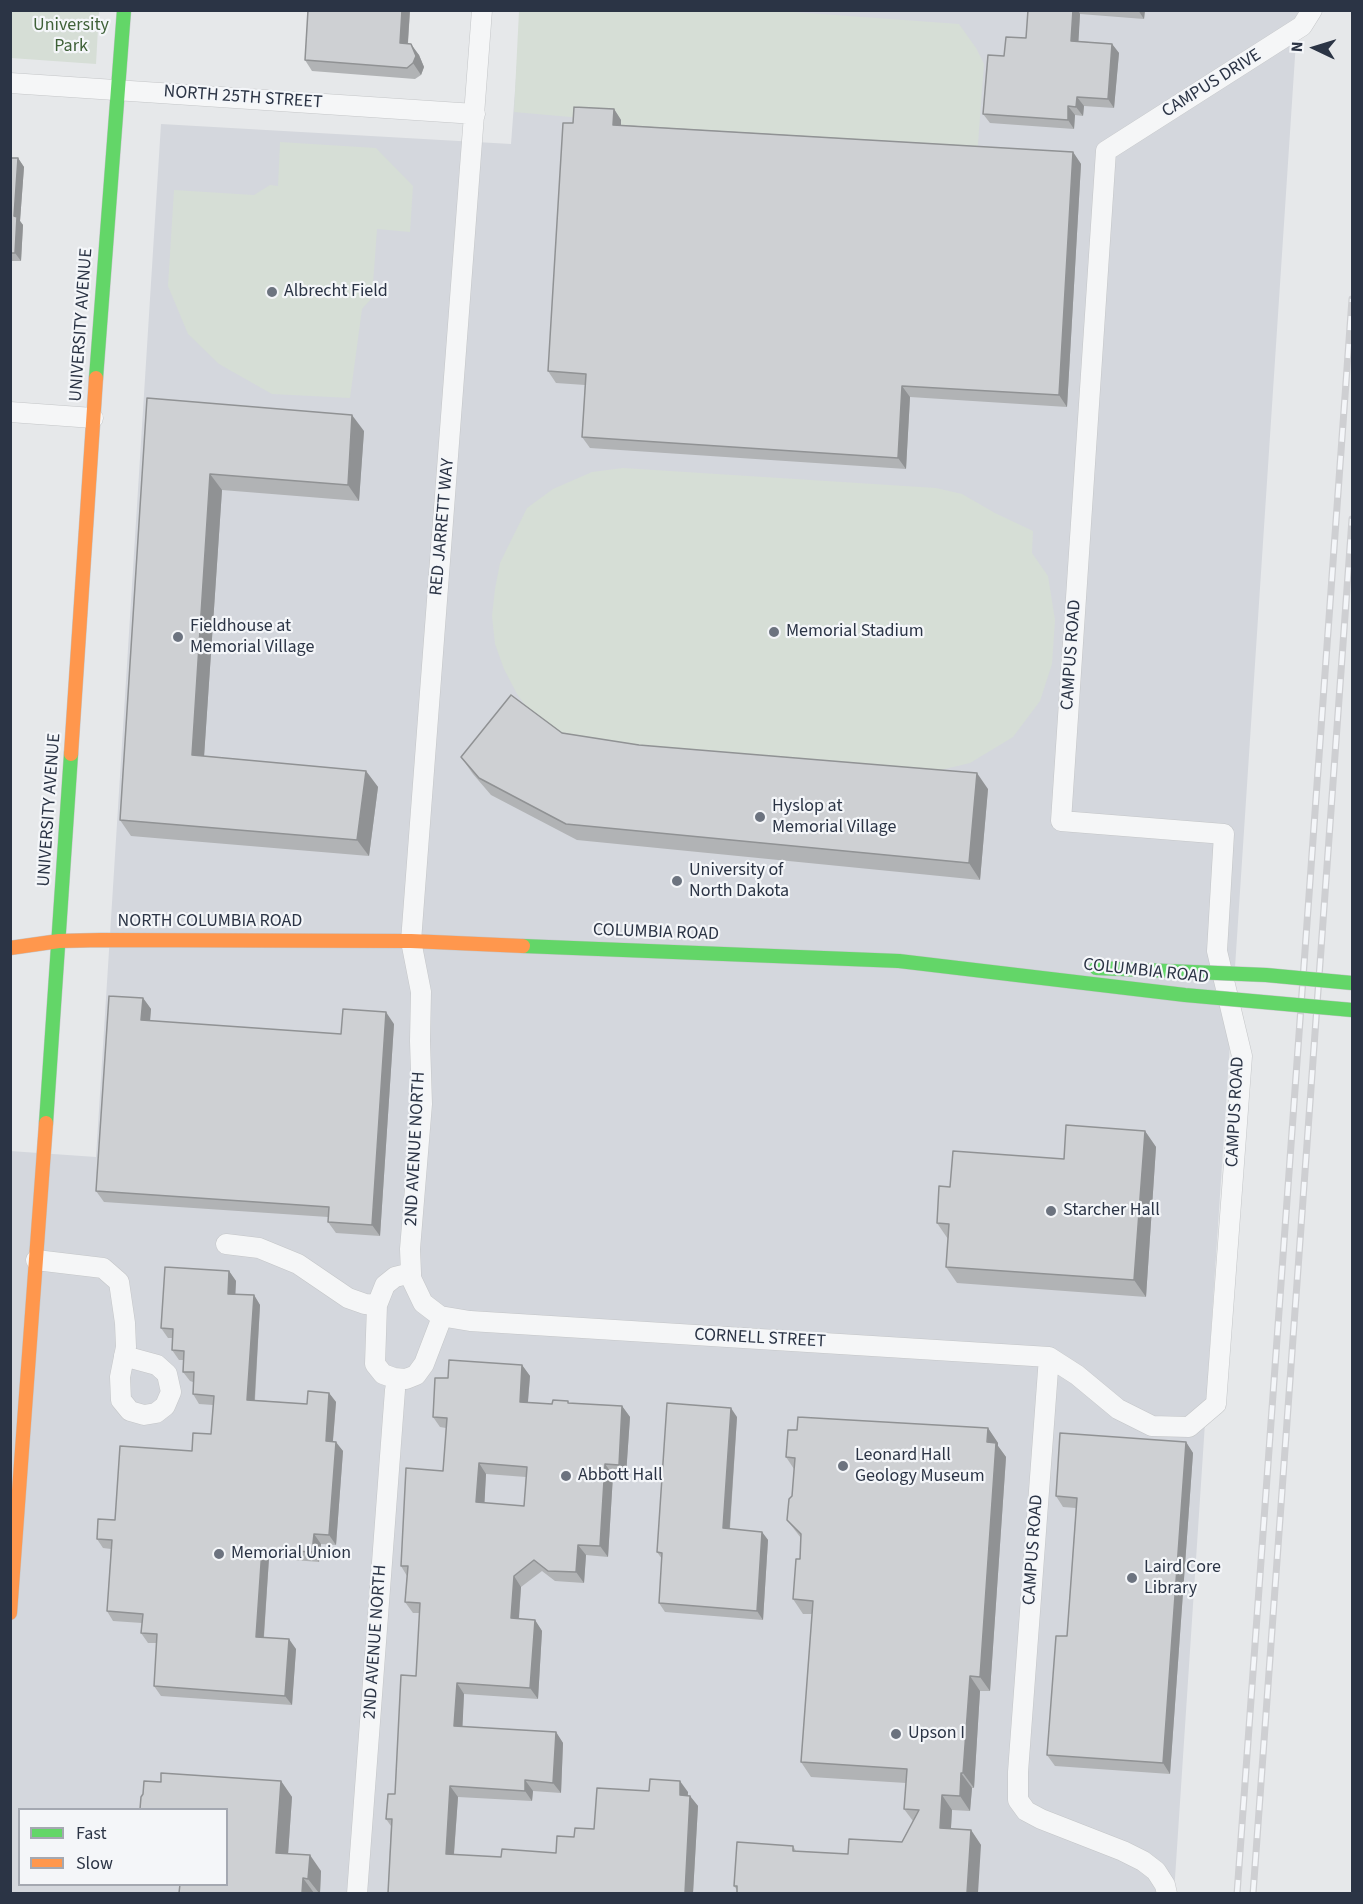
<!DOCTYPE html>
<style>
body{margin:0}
#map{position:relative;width:1363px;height:1904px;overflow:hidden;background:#e6e8ea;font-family:"Source Sans 3",sans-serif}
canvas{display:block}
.frame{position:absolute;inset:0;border:12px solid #2b3445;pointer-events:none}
.legend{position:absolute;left:18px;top:1808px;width:210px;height:78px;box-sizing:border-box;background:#f4f6f9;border:2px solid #a4a8b1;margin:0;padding:8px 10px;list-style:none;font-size:18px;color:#2b3445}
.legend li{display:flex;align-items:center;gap:12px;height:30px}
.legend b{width:30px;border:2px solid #a4a8b1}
.north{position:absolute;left:1285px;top:18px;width:60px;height:60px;-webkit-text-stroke:4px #f4f6f9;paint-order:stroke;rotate:274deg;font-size:16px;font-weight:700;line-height:24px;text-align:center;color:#2b3445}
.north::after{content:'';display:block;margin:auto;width:21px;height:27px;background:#2b3445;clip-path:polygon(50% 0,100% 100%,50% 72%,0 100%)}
</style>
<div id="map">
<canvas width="1363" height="1904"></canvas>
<div class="frame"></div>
<ul class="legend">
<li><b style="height:8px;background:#63d668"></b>Fast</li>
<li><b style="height:8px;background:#ff974d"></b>Slow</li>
</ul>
<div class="north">N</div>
</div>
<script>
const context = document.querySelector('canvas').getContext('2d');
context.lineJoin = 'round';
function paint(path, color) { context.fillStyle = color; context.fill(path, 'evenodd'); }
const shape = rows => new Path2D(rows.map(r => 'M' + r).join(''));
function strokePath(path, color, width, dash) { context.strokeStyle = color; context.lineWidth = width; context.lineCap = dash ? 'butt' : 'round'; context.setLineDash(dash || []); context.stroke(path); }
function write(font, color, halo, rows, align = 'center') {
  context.font = font + ' "Source Sans 3",sans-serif'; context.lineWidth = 4.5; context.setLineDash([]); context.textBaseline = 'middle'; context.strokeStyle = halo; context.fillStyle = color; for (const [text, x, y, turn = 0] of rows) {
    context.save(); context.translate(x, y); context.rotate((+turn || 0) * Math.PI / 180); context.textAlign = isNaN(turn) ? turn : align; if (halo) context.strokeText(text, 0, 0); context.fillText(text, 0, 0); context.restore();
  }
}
const built = shape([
 [521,11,1298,11,1174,1893,11,1893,10,1151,96,1157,161,124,511,144],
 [20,1810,226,1810,226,1884,20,1884]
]);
const green = shape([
 [766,10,959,24,976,48,984,64,977,157,621,136,582,118,514,112,519,11],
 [10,11,99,11,96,64,11,58],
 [280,142,376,148,413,186,410,232,377,229,372,298,362,309,350,398,272,394,219,364,188,334,168,286,174,190,254,195,270,185,278,186],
 [623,468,936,488,962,494,995,513,1033,531,1032,553,1048,576,1055,620,1052,664,1040,701,1013,737,970,763,920,775,617,755,539,724,517,694,504,669,495,644,492,616,495,589,500,563,527,508,553,489,592,472]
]);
const street = shape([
 [482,10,411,941,421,992,420,1041,422,1104,410,1249,411,1273,411,1278,423,1303,440,1316,470,1321,1049,1357,1077,1375,1118,1409,1152,1426,1189,1427,1216,1404,1242,1056,1217,951,1224,834,1061,821,1106,151,1302,26,1312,10],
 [10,83,475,114],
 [10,412,93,418],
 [226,1244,259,1248,298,1264,348,1298,365,1304,377,1305],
 [36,1260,103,1268,119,1282,125,1323,126,1347,120,1377,121,1400,130,1411,144,1415,156,1413,165,1406,171,1392,167,1374,157,1365,124,1356],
 [411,1273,395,1277,385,1285,377,1305,375,1364,383,1374,394,1378,406,1379,416,1375,424,1364,442,1317],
 [1049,1357,1018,1772,1018,1800,1026,1811,1041,1819,1123,1851,1143,1861,1156,1871,1165,1885,1167,1894],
 [357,1894,395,1390]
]);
const fast = shape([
 [96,378,124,10],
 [523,946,899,961],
 [46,1123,71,754]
]);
const slow = shape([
 [71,754,96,378],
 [10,948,59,941,101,940,411,941,523,946],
 [10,1613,46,1123]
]);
const rail = shape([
 [1237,1894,1352,299],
 [1253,1894,1352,519]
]);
const fastBridge = shape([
 [899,961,1185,995,1352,1010],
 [1096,968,1266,975,1352,983]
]);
const wall = shape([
 [308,10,410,10,408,44,419,55,424,67,421,75,415,79,312,71,305,60],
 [1017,10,1145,10,1144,19,1080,14,1078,41,1112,44,1119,53,1114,108,1084,106,1083,116,1075,115,1074,129,990,123,983,114,1004,56,1026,38,1028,11],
 [614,109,621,120,621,125,1073,152,1081,164,1067,407,910,397,906,469,590,448,582,437,585,385,556,383,548,371,573,123],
 [10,158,18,158,24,167,20,221,23,225,21,261,10,261],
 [147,398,364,431,359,501,222,490,204,756,366,771,378,787,369,856,131,836,120,820],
 [562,733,639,745,988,789,980,880,577,840,491,795,473,774,461,757],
 [143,998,151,1009,150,1021,341,1034,394,1024,380,1236,336,1233,328,1222,328,1217,104,1202,96,1191],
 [1145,1131,1156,1147,1146,1297,957,1283,946,1267,948,1239,937,1223,950,1187,1064,1159],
 [229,1271,236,1281,235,1294,254,1295,260,1305,255,1400,307,1404,329,1393,336,1402,333,1441,343,1451,336,1545,321,1544,319,1562,269,1558,264,1637,296,1649,292,1705,161,1696,154,1686,157,1643,148,1643,141,1633,142,1623,113,1621,107,1611,111,1549,103,1548,97,1539,115,1520,211,1434,213,1405,199,1404,193,1394,193,1382,190,1381,183,1372,184,1360,179,1360,172,1350,173,1338,168,1338,161,1328],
 [522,1365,530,1376,528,1402,552,1404,570,1403,622,1406,630,1417,626,1475,613,1475,608,1557,586,1555,584,1583,555,1581,542,1571,521,1587,519,1619,535,1620,542,1631,538,1699,464,1694,462,1727,556,1732,563,1743,561,1793,533,1791,532,1801,458,1797,454,1855,501,1857,556,1853,574,1837,594,1829,649,1791,688,1792,688,1796,690,1796,698,1806,693,1893,388,1893,391,1826,386,1819,395,1794,416,1676,420,1613,413,1613,405,1602,407,1576,401,1566,443,1471,446,1428,440,1427,433,1417,448,1378],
 [486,1474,526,1477,524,1506,484,1503],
 [737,1417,730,1529,762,1532,768,1540,763,1620,665,1612,659,1603,662,1559,657,1552],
 [988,1428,998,1443,998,1446,1006,1457,990,1691,980,1691,974,1788,972,1788,970,1811,952,1810,951,1829,971,1830,981,1845,737,1890,734,1886,793,1846,796,1851,848,1854,902,1842,913,1821,904,1809,906,1783,811,1777,801,1762,812,1614,803,1614,793,1599,800,1559,801,1538,787,1520,792,1496,794,1469,786,1457,797,1430],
 [1186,1442,1193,1453,1170,1774,1055,1766,1047,1755,1067,1636,1076,1508,1063,1507,1056,1496],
 [281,1781,292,1797,288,1854,321,1871,320,1893,179,1893,226,1884,161,1782]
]);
const shadedWall = shape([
 [402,10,410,10,407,54,400,43],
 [1073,10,1078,10,1080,14,1078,50,1071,41],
 [1138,10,1145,10,1144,19],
 [411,44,419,55,424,67,421,75,413,63],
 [1112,44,1119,53,1114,108,1108,99],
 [1077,97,1084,106,1083,116,1076,107],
 [1068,106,1075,115,1074,129,1068,120],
 [614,109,621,120,621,136,613,125],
 [1073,152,1081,164,1067,407,1059,395],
 [18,158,24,167,20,221,23,225,21,261,15,253,14,216],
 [902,386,910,397,906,469,898,458],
 [352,415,364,431,359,501,348,485],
 [210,474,222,490,203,772,192,755],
 [366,771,378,787,369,856,357,840],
 [977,773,988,789,980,880,969,863],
 [143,998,151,1009,149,1032,141,1020],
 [386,1012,394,1024,380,1236,372,1225],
 [1145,1131,1156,1147,1146,1297,1134,1280],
 [229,1271,236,1281,235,1303,228,1294],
 [254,1295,260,1305,254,1409,247,1400],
 [522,1365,530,1376,527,1412,520,1402],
 [329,1393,336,1402,332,1451,326,1441],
 [622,1406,630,1417,626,1475,619,1465],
 [731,1408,737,1417,729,1537,723,1528],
 [988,1428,998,1443,998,1446,1006,1457,990,1691,980,1677],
 [336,1442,343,1451,336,1545,329,1535],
 [1186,1442,1193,1453,1170,1774,1163,1763],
 [479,1463,486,1474,484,1513,476,1502],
 [605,1464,613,1475,608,1557,600,1546],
 [762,1532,768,1540,763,1620,757,1611],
 [314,1534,321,1544,319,1562,312,1552],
 [578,1545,586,1555,584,1583,576,1572],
 [262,1549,269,1558,263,1647,256,1637],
 [514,1576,521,1587,518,1629,511,1618],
 [535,1620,542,1631,538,1699,530,1688],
 [289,1639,296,1649,292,1705,285,1696],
 [970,1676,980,1691,974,1788,963,1773],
 [457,1683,464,1694,462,1737,454,1726],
 [556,1732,563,1743,561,1793,553,1783],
 [961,1773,972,1788,970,1811,960,1796],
 [525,1780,533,1791,532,1801,525,1791],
 [281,1781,292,1797,287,1869,276,1853],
 [680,1781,688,1792,687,1806,680,1795],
 [450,1786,458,1797,453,1865,446,1854],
 [942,1795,952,1810,950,1843,940,1828],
 [690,1796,698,1806,693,1893,685,1893],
 [971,1830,981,1845,978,1893,967,1893],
 [310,1855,321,1871,320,1893,319,1893,308,1879],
 [303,1878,314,1893,302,1893]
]);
const building = shape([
 [308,10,402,10,400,43,411,44,416,56,413,63,407,68,305,60,308,10],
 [1028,10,1073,10,1071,41,1112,44,1108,99,1077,97,1076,107,1068,106,1068,120,983,114,988,55,1004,56,1006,37,1026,38,1028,10],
 [574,107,614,109,613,125,1073,152,1059,395,902,386,898,458,582,437,586,374,548,371,563,123,573,123,574,107],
 [10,158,18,158,14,216,17,217,15,253,10,253,10,158],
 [147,398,352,415,348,485,210,474,192,755,366,771,357,840,120,820,147,398],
 [511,695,562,733,639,745,977,773,969,863,566,824,479,778,461,757,511,695],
 [109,996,143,998,141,1020,341,1034,343,1009,386,1012,372,1225,328,1222,329,1207,96,1191,109,996],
 [1066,1125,1145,1131,1134,1280,946,1267,949,1224,937,1223,939,1186,950,1187,953,1151,1064,1159,1066,1125],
 [165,1267,229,1271,228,1294,254,1295,247,1400,307,1404,308,1391,329,1393,326,1441,336,1442,329,1535,314,1534,312,1552,262,1549,256,1637,289,1639,285,1696,154,1686,157,1634,141,1633,143,1614,107,1611,112,1540,97,1539,98,1519,115,1520,120,1446,192,1451,193,1433,211,1434,214,1396,193,1394,194,1372,183,1372,184,1351,172,1350,173,1329,161,1328,165,1267],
 [449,1360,522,1365,520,1402,552,1404,553,1400,568,1401,568,1403,622,1406,619,1465,605,1464,600,1546,578,1545,576,1572,548,1571,534,1560,514,1576,511,1618,535,1620,530,1688,457,1683,454,1726,556,1732,553,1783,525,1780,525,1791,450,1786,446,1854,501,1857,502,1849,556,1853,557,1836,574,1837,575,1828,594,1829,597,1788,649,1791,650,1779,680,1781,680,1795,690,1796,685,1893,388,1893,392,1819,386,1819,388,1794,395,1794,401,1675,416,1676,420,1603,405,1602,408,1566,401,1566,406,1468,443,1471,447,1418,433,1417,435,1378,448,1378,449,1360],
 [479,1463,527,1467,524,1506,476,1502,479,1463],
 [667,1403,731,1408,723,1528,762,1532,757,1611,659,1603,662,1553,657,1552,667,1403],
 [798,1417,988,1428,987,1442,996,1443,980,1677,970,1676,963,1773,961,1773,960,1796,942,1795,940,1828,971,1830,967,1893,737,1893,737,1886,734,1886,737,1842,793,1846,793,1851,848,1854,849,1839,902,1842,919,1810,904,1809,907,1769,801,1762,813,1601,793,1599,796,1559,800,1559,801,1534,787,1520,789,1499,792,1496,795,1458,786,1457,788,1430,797,1430,798,1417],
 [1060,1433,1186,1442,1163,1763,1047,1755,1056,1636,1067,1636,1077,1498,1056,1496,1060,1433],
 [161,1773,281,1781,276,1853,310,1855,308,1879,303,1878,302,1893,179,1893,180,1884,226,1884,226,1809,140,1809,141,1797,143,1794,144,1781,161,1782,161,1773]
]);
const markers = [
 [272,292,6,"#6c737f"],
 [774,632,6,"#6c737f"],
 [178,637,6,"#6c737f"],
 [760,817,6,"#6c737f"],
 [677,881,6,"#6c737f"],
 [1051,1211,6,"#6c737f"],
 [843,1466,6,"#6c737f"],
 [566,1476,6,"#6c737f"],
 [219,1554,6,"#6c737f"],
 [1132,1578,6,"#6c737f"],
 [896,1734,6,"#6c737f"]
];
const parkNames = [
 ["University",71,26],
 ["Park",71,47]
];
const streetNames = [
 ["CAMPUS DRIVE",1212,84,-32],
 ["NORTH 25TH STREET",243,98,4],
 ["UNIVERSITY AVENUE",82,325,-86],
 ["RED JARRETT WAY",443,527,-85],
 ["CAMPUS ROAD",1072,655,-86],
 ["UNIVERSITY AVENUE",50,810,-86],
 ["NORTH COLUMBIA ROAD",210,922],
 ["COLUMBIA ROAD",656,933,2],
 ["COLUMBIA ROAD",1146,972,6],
 ["CAMPUS ROAD",1236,1112,-87],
 ["2ND AVENUE NORTH",416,1149,-87],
 ["CORNELL STREET",760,1339,3],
 ["CAMPUS ROAD",1034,1550,-86],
 ["2ND AVENUE NORTH",376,1642,-86]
];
const poiNames = [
 ["Albrecht Field",284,292],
 ["Fieldhouse at",190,627],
 ["Memorial Village",190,648],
 ["Memorial Stadium",786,632],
 ["Hyslop at",772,807],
 ["Memorial Village",772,828],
 ["University of",689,871],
 ["North Dakota",689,892],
 ["Starcher Hall",1063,1211],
 ["Leonard Hall",855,1456],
 ["Geology Museum",855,1477],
 ["Abbott Hall",578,1476],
 ["Memorial Union",231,1554],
 ["Laird Core",1144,1568],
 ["Library",1144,1589],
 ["Upson I",908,1734]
];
paint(built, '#d4d7dd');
paint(green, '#d6ded6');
strokePath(street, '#c4c6c8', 21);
strokePath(fast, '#c4c6c8', 15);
strokePath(slow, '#c4c6c8', 15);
strokePath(street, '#f5f6f7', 20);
strokePath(fast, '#63d668', 14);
strokePath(slow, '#ff974d', 14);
strokePath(rail, '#cecfd2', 7);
strokePath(rail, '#f4f6f9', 4.5, [14]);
strokePath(fastBridge, '#c4c6c8', 15, []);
strokePath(fastBridge, '#63d668', 14);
paint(wall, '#b1b3b5');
paint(shadedWall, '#909294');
paint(building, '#ced0d3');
strokePath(building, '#909294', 1.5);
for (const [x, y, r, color] of markers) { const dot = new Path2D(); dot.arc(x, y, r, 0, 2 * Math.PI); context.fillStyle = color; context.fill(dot); strokePath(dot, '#f4f6f9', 2); }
write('18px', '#3f6138', '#f4f6f9', parkNames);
write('18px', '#2b3445', '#f4f6f9', streetNames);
write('18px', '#2b3445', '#f4f6f9', poiNames, 'left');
</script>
